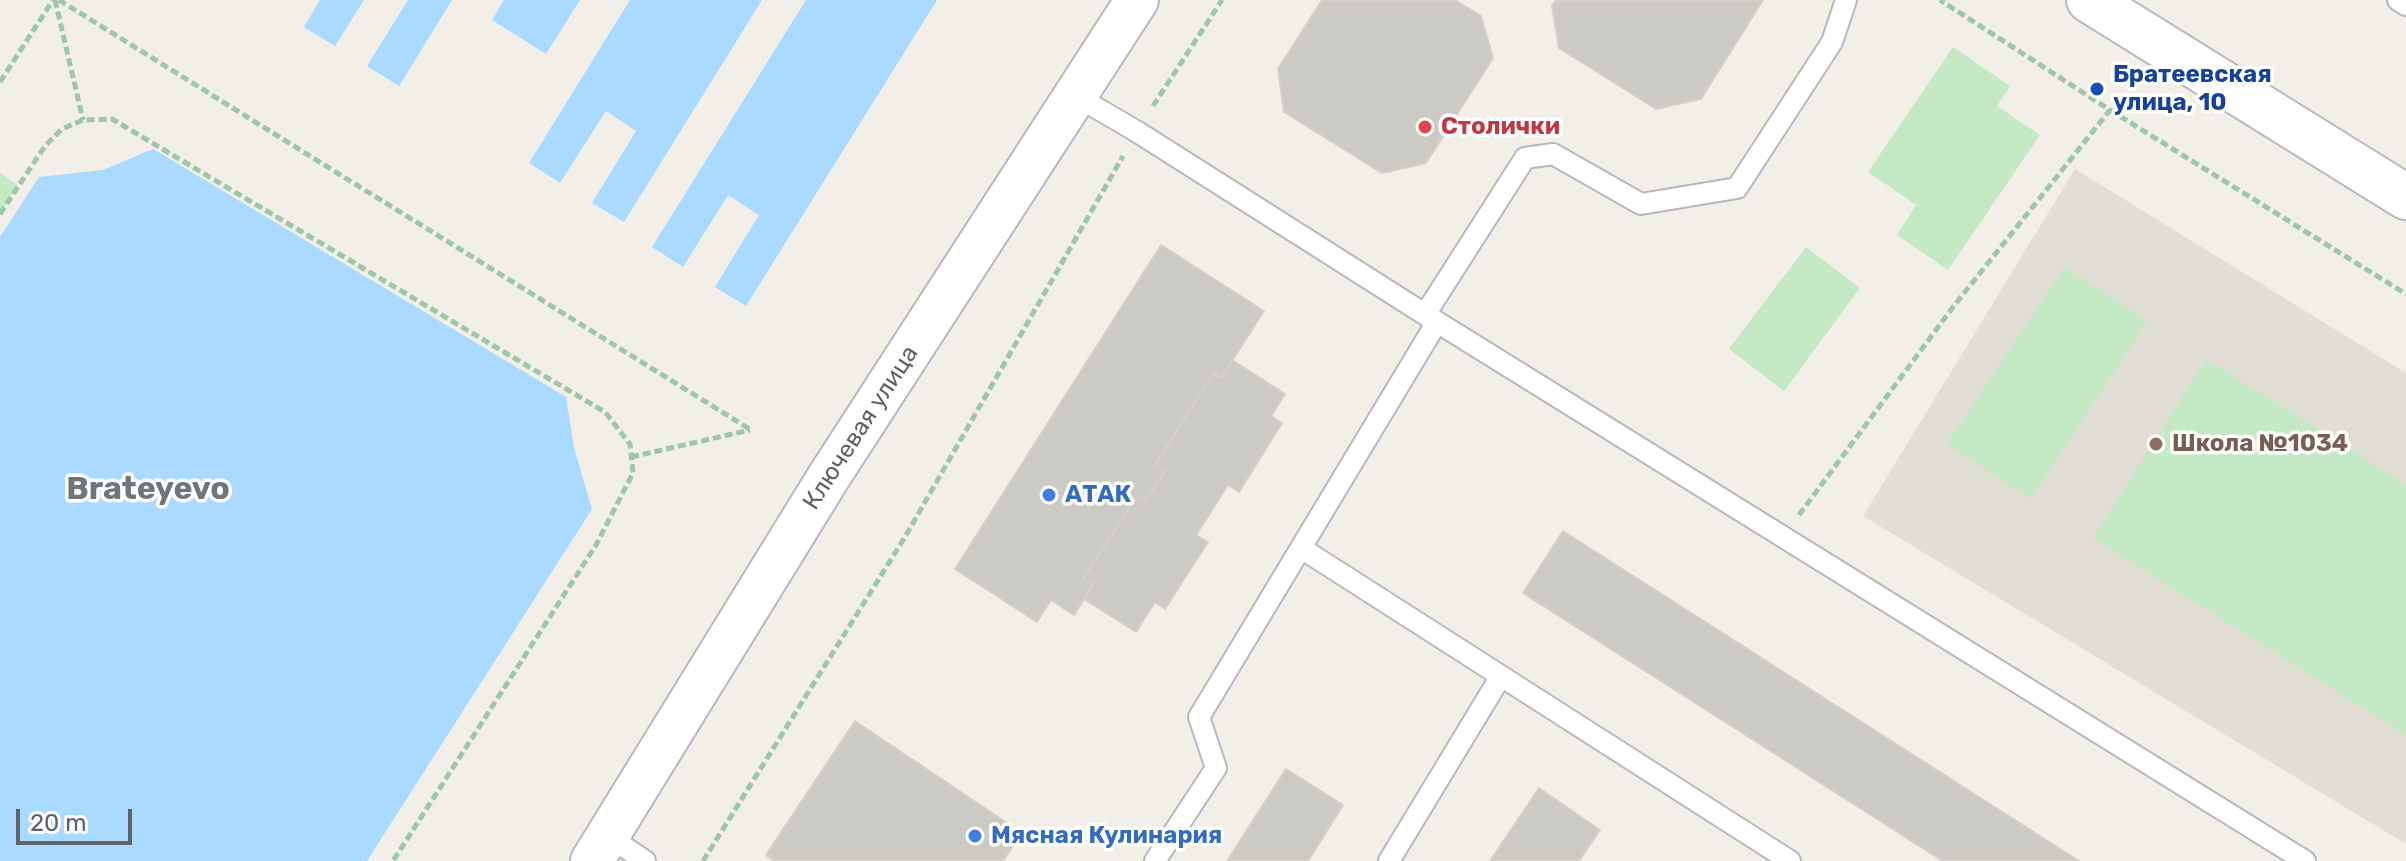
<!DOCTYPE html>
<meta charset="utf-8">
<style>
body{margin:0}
#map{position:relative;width:2406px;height:861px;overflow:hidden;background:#f1efe8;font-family:Rubik,sans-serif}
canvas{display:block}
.scale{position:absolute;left:16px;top:809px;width:116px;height:36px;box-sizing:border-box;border:4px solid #5f6368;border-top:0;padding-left:10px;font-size:24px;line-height:28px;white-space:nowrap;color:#5f6368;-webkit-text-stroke:6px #fff;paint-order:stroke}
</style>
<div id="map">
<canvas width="2406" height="861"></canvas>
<div class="scale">20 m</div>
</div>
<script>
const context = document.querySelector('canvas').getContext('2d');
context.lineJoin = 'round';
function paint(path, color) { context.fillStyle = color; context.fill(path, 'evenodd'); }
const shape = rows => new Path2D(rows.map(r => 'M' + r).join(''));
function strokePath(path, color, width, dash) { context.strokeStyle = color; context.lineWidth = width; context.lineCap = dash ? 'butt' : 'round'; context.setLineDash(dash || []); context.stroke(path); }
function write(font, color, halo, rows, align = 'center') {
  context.font = font + ' Rubik,sans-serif'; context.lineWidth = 7; context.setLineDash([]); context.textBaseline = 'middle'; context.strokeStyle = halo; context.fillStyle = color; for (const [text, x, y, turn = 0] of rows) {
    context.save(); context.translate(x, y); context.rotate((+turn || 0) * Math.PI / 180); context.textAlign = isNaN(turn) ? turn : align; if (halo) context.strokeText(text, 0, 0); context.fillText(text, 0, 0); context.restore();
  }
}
const education = shape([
 [2075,169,2406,373,2406,844,1863,516]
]);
const green = shape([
 [1953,47,2010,86,1997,106,2040,135,1948,270,1897,235,1916,205,1868,172],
 [0,173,18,185,0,214],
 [1806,247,1860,288,1784,391,1729,349],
 [2064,267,2147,321,2031,499,1947,444],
 [2206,359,2406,485,2406,735,2093,538]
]);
const water = shape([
 [320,0,364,0,335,46,304,27],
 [408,0,452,0,399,86,367,66],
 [504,0,580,0,546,54,492,20],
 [630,0,762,0,624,222,592,203,636,131,606,111,560,183,529,163],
 [806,0,937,0,746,306,715,287,759,215,728,195,683,267,652,247],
 [153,149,566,397,574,448,592,509,367,861,0,861,0,237,39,177,103,170]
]);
const building = shape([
 [1322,0,1455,0,1481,16,1493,58,1426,163,1382,173,1284,112,1278,69,1322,0],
 [1556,0,1763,0,1701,99,1656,109,1559,48,1552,6,1556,0],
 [1161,245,1264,311,1221,378,1213,374,1155,465,1165,471,1146,500,1138,495,1083,579,1093,585,1074,615,1051,600,1037,622,955,569,1161,245],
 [1232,360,1285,394,1271,416,1282,423,1239,492,1228,485,1196,535,1208,542,1165,609,1155,602,1136,632,1084,599,1093,585,1083,579,1138,495,1146,500,1165,471,1155,465,1213,374,1221,378,1232,360],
 [1563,531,2079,861,1943,861,1523,593,1563,531],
 [855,721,1022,833,1003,861,775,861,766,855,855,721],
 [1286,769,1343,805,1308,861,1227,861,1286,769],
 [1539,788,1600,830,1579,861,1490,861,1539,788]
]);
const path = shape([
 [55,0,83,120],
 [59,0,751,430],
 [0,82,53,0],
 [1153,106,1222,0],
 [2110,110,2406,294],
 [0,214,45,146,62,129,83,120,112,119,605,412,630,444,633,473,596,545,393,861],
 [631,457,750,430],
 [1799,515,1953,307,2110,110,1940,0],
 [703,861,905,537,1123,156]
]);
const lane = shape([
 [2398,0,2406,5],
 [1076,96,1136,131,1437,322,2305,861],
 [1426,313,1525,158,1553,154,1641,204,1737,188,1832,42,1846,0],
 [1301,548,1790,861],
 [608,836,645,861],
 [1155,861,1216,768,1199,717,1437,322],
 [1389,861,1501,676]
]);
const street = shape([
 [592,861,828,478,1137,0]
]);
const secondary = shape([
 [2089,0,2406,197]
]);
const markers = [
 [2097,89,8,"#1a4fb4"],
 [1425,127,8,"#e0444e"],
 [2156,444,8,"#8d6e63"],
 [1049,495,8,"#3f7fe0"],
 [975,836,8,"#3f7fe0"]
];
const transitNames = [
 ["Братеевская",2113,75],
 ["улица, 10",2113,103]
];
const healthNames = [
 ["Столички",1441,127]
];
const streetNames = [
 ["Ключевая улица",861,428,-57]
];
const educationNames = [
 ["Школа №1034",2172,444]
];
const shopNames = [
 ["АТАК",1065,495],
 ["Мясная Кулинария",991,836]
];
const districtNames = [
 ["Brateyevo",148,490]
];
paint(education, '#e1ded6');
paint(green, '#c5e8c5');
paint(water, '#aadaff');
paint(building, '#cccac5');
strokePath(building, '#d6d1c6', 2);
strokePath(lane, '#b5b8bc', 24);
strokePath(street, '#b5b8bc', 46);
strokePath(secondary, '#b6babf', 48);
strokePath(path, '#9cc7a9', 5, [8, 4]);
strokePath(lane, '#fff', 20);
strokePath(street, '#fff', 42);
strokePath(secondary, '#fff', 44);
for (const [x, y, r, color] of markers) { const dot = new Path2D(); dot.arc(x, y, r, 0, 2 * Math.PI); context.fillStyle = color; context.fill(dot); strokePath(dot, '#fff', 3); }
write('bold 24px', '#164399', '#fff', transitNames, 'left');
write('bold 24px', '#be3a42', '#fff', healthNames, 'left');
write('24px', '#5f6368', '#fff', streetNames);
write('bold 24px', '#785e54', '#fff', educationNames, 'left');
write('bold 24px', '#366cbe', '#fff', shopNames, 'left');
write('bold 32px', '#70757a', '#fff', districtNames);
</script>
